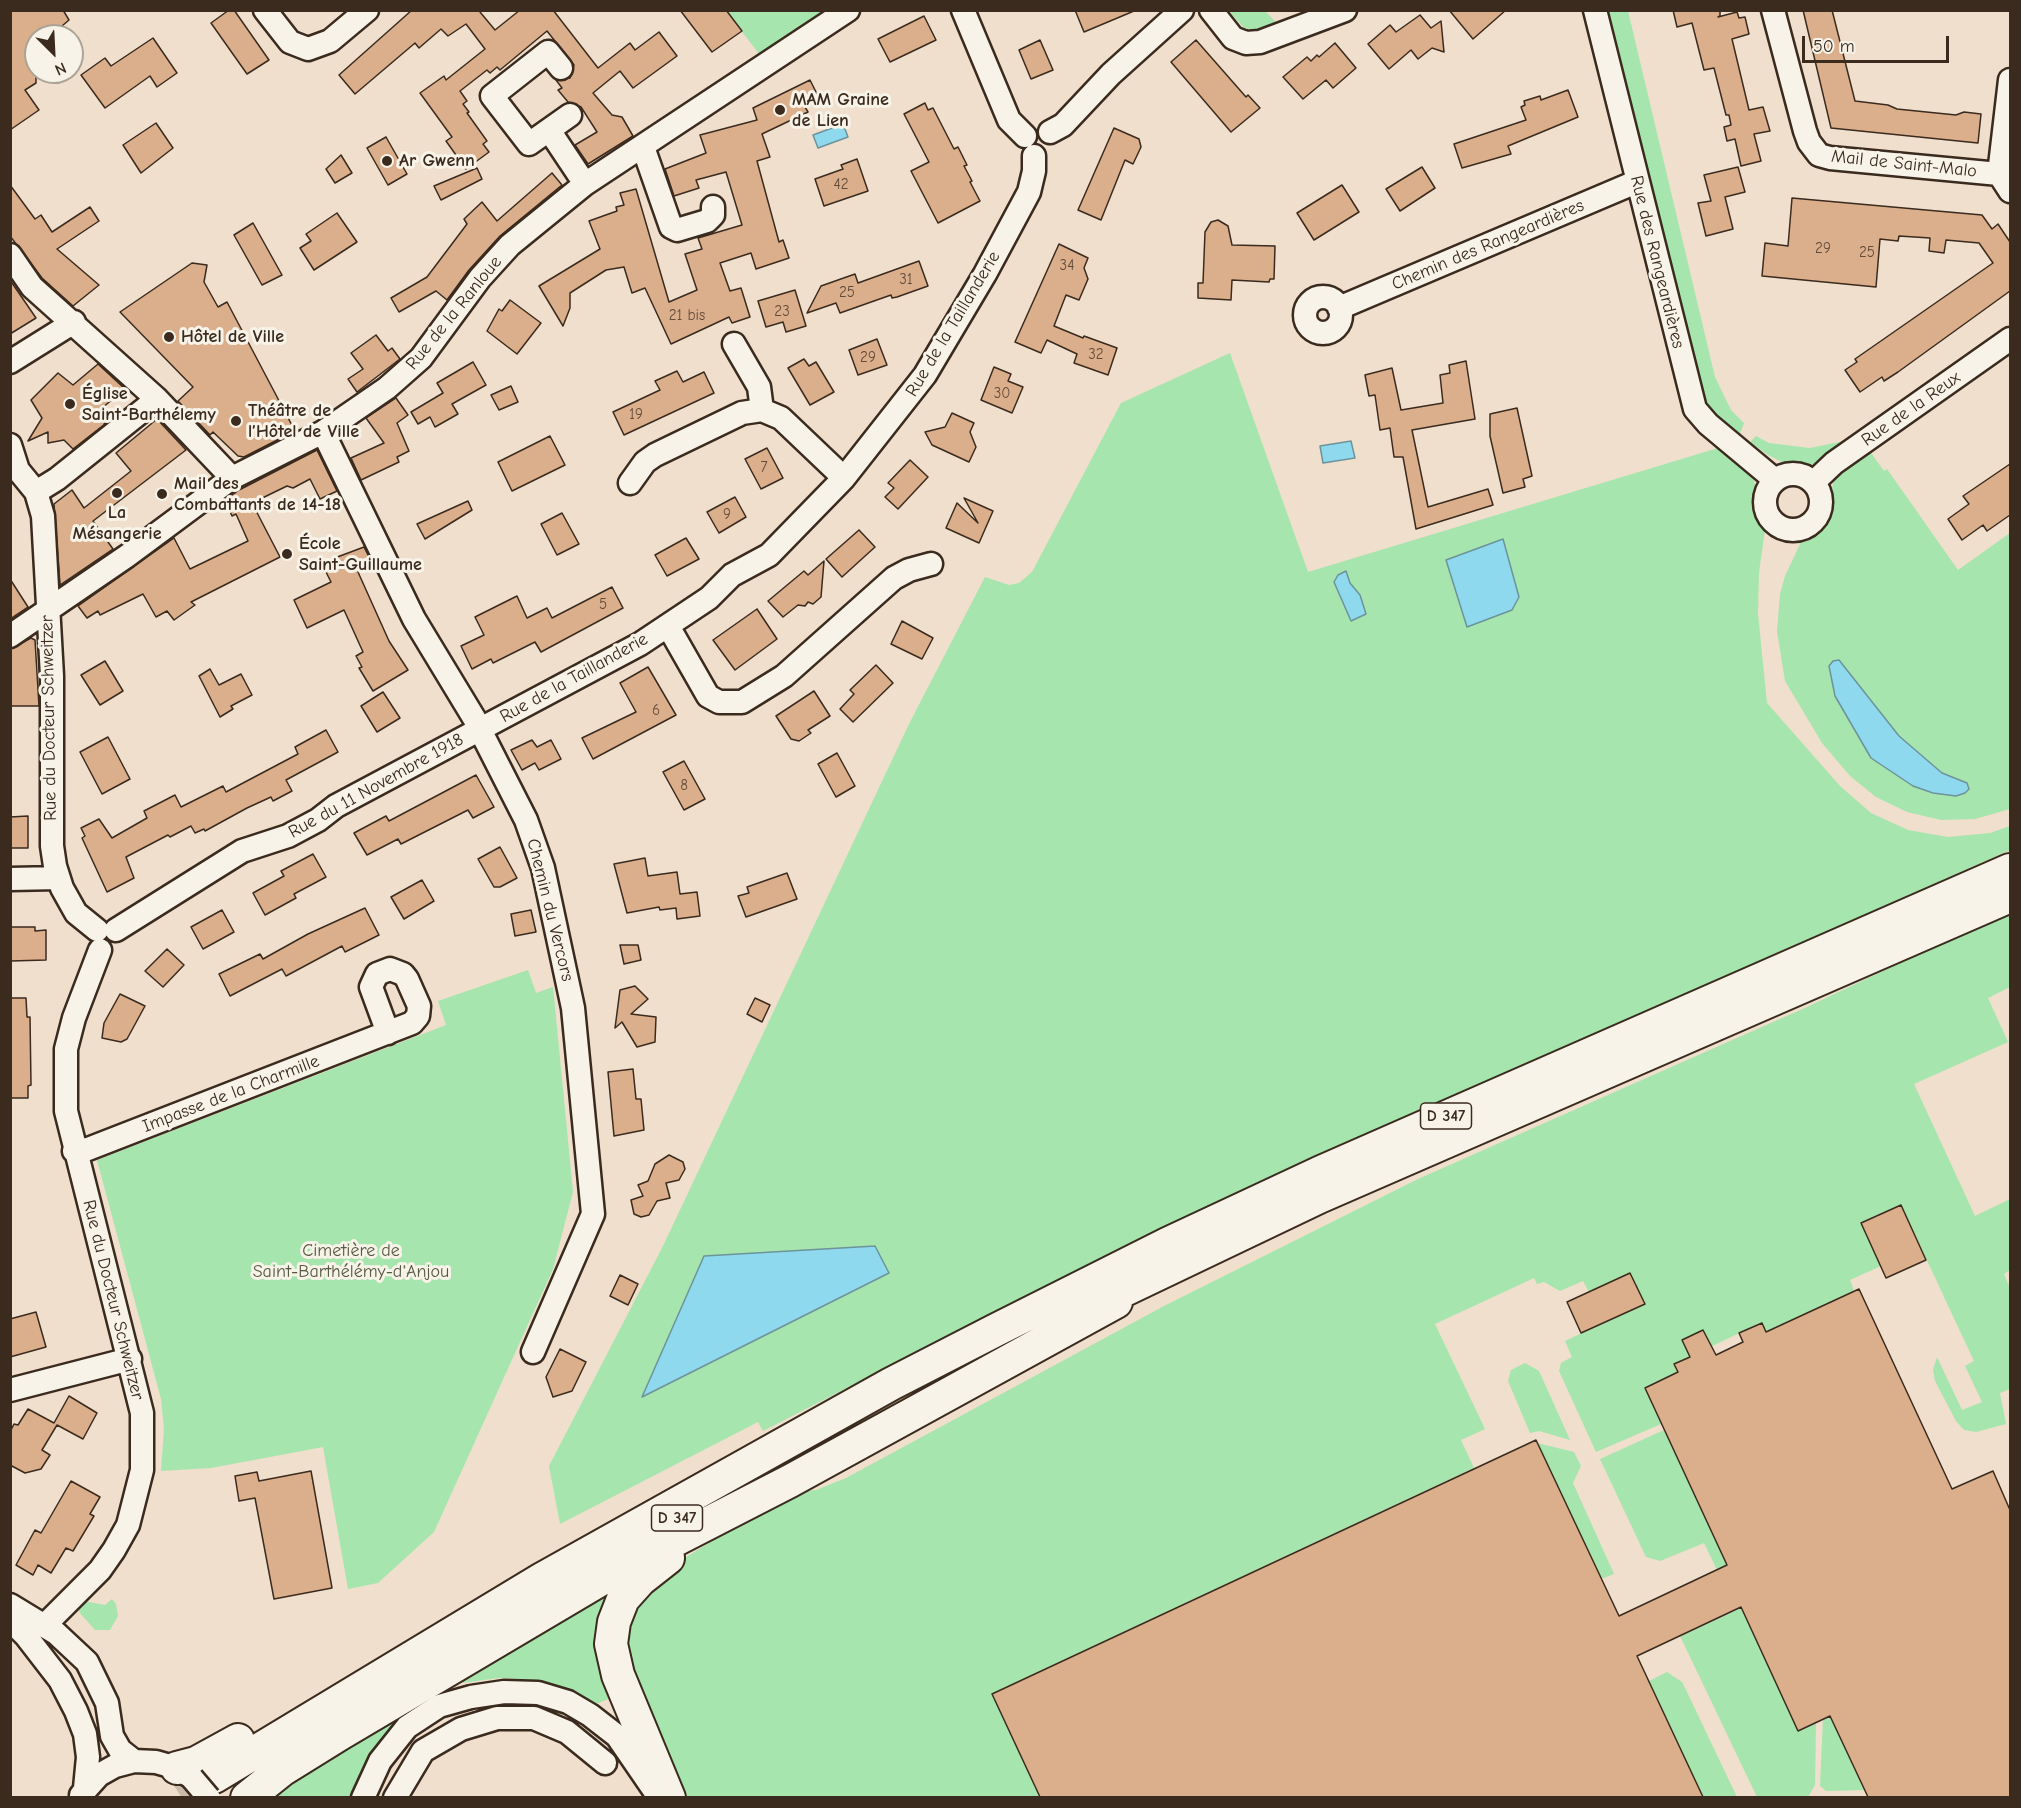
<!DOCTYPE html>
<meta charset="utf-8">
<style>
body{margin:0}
#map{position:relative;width:2021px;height:1808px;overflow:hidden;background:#efdfcc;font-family:"Comic Neue",sans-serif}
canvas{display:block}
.frame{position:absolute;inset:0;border:12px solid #3b2a1e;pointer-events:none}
.north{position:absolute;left:24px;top:24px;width:60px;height:60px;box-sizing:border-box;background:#f7f3e8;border:2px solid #aca397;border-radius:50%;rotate:156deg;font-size:16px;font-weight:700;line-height:24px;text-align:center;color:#3b2a1e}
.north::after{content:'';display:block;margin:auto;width:21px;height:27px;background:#3b2a1e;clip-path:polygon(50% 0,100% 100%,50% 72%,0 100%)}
.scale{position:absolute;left:1802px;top:36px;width:147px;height:27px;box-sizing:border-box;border:3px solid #3b2a1e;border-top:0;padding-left:8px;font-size:18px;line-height:21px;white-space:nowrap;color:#3b2a1e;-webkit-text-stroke:4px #f7f3e8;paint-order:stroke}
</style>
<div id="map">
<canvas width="2021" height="1808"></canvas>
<div class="frame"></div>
<div class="north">N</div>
<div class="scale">50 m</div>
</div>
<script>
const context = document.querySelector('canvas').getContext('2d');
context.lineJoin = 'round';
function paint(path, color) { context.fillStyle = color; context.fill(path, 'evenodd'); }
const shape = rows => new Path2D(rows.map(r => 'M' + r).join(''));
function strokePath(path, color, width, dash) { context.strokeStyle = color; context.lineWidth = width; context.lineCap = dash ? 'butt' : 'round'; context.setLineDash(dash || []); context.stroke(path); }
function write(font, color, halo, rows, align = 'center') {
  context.font = font + ' "Comic Neue",sans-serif'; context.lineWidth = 6; context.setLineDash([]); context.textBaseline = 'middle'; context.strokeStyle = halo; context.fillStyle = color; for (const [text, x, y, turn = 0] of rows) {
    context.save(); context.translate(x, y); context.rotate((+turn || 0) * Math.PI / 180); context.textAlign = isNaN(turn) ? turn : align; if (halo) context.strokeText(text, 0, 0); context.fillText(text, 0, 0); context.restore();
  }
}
const green = shape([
 [726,11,827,11,760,55],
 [1229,11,1265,11,1278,24,1256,30,1244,28],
 [1602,11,1628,11,1715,377,1731,410,1744,423,1740,434,1712,413,1702,401],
 [1230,353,1308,572,1718,448,1753,477,1756,488,1753,504,1755,514,1765,530,1759,572,1758,614,1767,703,1840,786,1871,813,1908,830,1948,837,1990,833,2010,826,2010,850,1292,1171,1049,1284,763,1431,758,1422,560,1524,549,1466,663,1246,909,724,985,577,1009,585,1019,583,1032,572,1121,403],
 [1756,436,1769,443,1810,448,1849,440,1819,462,1810,465,1784,463,1768,455,1750,442],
 [1869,450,1884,471,1887,469,1958,570,2010,533,2010,809,1975,819,1941,820,1907,812,1876,797,1850,776,1822,743,1785,681,1777,631,1780,594,1785,576,1801,542,1819,533,1830,519,1832,511,1831,491,1835,478],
 [2010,911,2010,987,1988,998,2008,1042,1914,1084,1975,1216,2010,1199,2010,1270,2004,1274,2010,1288,2010,1389,2000,1393,2006,1424,1976,1432,1964,1430,1956,1421,1935,1381,1933,1370,1937,1357,1962,1410,1982,1402,1965,1366,1974,1361,1901,1205,1862,1223,1881,1266,1850,1280,1854,1291,1766,1332,1761,1323,1697,1353,1703,1331,1683,1340,1690,1357,1674,1364,1678,1372,1645,1388,1661,1424,1596,1452,1559,1371,1561,1363,1572,1357,1565,1341,1644,1304,1630,1273,1589,1292,1583,1281,1560,1291,1544,1282,1537,1284,1534,1278,1435,1324,1485,1429,1461,1440,1474,1468,993,1693,1040,1797,684,1797,623,1662,626,1615,675,1564,731,1529,802,1491,816,1490,846,1478,1164,1306,1418,1179,1807,1007],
 [528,970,536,993,553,987,573,1192,553,1269,434,1532,378,1583,348,1589,323,1447,211,1468,161,1471,164,1429,161,1399,97,1160,446,1025,438,1001],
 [1525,1363,1539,1371,1570,1440,1539,1431,1530,1433,1508,1381,1511,1370],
 [1664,1430,1727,1565,1717,1570,1704,1543,1660,1561,1646,1557,1600,1459],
 [1537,1443,1574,1452,1581,1466,1573,1483,1614,1574,1601,1579],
 [619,1583,611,1698,596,1704,563,1687,522,1679,499,1678,462,1683,457,1681],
 [112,1599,116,1604,118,1616,110,1630,95,1630,79,1612,79,1606,84,1601,105,1605],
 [1741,1608,1798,1730,1816,1722,1815,1785,1808,1797,1757,1797,1680,1636],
 [1667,1672,1682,1682,1686,1690,1737,1797,1703,1797,1649,1681],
 [392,1715,396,1723,366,1764,351,1797,258,1798],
 [1830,1716,1864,1790,1826,1791,1820,1786,1823,1719]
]);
const water = shape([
 [843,124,848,137,818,148,813,135,843,124],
 [1351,441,1355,458,1323,463,1320,446,1351,441],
 [1503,539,1519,597,1512,610,1467,627,1446,560,1503,539],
 [1346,571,1350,583,1360,595,1366,614,1351,621,1334,582,1338,575,1346,571],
 [1839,660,1899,736,1942,773,1967,783,1969,789,1965,793,1956,796,1933,793,1913,786,1871,758,1835,696,1829,666,1833,661,1839,660],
 [875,1246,889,1273,642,1397,704,1256,875,1246]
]);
const building = shape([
 [10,10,63,10,69,20,62,26,69,36,36,36,36,83,25,90,39,110,10,130,10,10],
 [229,10,234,10,269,60,247,74,211,23,229,10],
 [412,10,481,10,480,12,495,30,520,10,553,10,598,68,630,43,635,50,659,32,677,56,633,88,620,71,593,93,612,115,622,117,633,136,588,164,575,145,597,132,581,107,568,102,558,90,562,88,556,80,570,78,574,65,547,31,500,70,497,67,490,73,487,70,460,91,467,101,463,104,469,112,467,113,487,141,483,144,489,152,466,169,446,141,452,137,420,93,444,76,446,80,485,49,466,24,448,36,441,29,419,48,415,43,355,94,339,75,412,10],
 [680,10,726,10,742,31,712,52,680,10],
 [1075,10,1134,10,1134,11,1084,32,1075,10],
 [1449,10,1506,10,1473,39,1449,10],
 [1673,10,1720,10,1720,16,1718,17,1737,12,1739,18,1745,17,1749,34,1732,39,1749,110,1763,107,1770,131,1754,134,1761,161,1741,166,1735,139,1727,141,1724,127,1731,125,1729,115,1726,115,1714,68,1704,70,1692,23,1677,27,1673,10],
 [1803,10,1832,10,1855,101,1888,105,1897,109,1956,115,1964,112,1981,114,1978,143,1831,128,1803,10],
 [1420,15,1431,28,1441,21,1444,52,1432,48,1418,59,1411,50,1389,69,1368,44,1390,25,1396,32,1420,15],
 [924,16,936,40,890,62,878,39,924,16],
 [153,38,177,73,157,87,150,76,105,108,81,75,105,58,111,66,153,38],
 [1040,40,1053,70,1031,79,1019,50,1040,40],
 [1196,40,1246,97,1248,95,1260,108,1231,132,1171,62,1196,40],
 [1335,43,1356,68,1333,88,1326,80,1303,99,1283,77,1307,57,1311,61,1317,55,1319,57,1335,43],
 [810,80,820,100,805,107,808,112,762,134,770,157,757,161,779,242,783,240,789,258,756,269,751,253,720,263,730,291,741,288,750,317,732,323,729,317,671,344,645,288,632,293,624,267,606,270,570,293,570,308,563,326,539,286,600,249,589,221,617,211,616,207,624,205,620,193,636,189,669,302,697,290,685,254,702,249,698,238,742,225,726,172,696,180,699,188,674,196,665,169,706,153,700,135,757,120,753,108,810,80],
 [1568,90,1578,117,1508,146,1511,154,1462,168,1454,144,1526,120,1521,107,1525,105,1524,101,1540,96,1541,100,1568,90],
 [925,103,928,110,933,108,954,149,958,147,967,165,964,166,972,181,970,182,980,201,938,223,911,171,929,162,904,114,925,103],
 [156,123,173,148,141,173,123,145,156,123],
 [1114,128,1139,139,1141,147,1133,164,1125,160,1101,220,1078,210,1114,128],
 [386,137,407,174,388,185,367,148,386,137],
 [341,155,352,173,335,183,326,169,341,155],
 [857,159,868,191,824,206,815,179,843,169,841,165,857,159],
 [1422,167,1435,188,1400,211,1386,189,1422,167],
 [1738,167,1745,192,1725,197,1733,229,1706,236,1698,203,1711,201,1704,175,1738,167],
 [477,168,482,179,441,200,434,186,477,168],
 [552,173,562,185,500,236,469,270,447,300,436,291,399,312,391,298,427,277,467,224,464,219,482,202,497,221,552,173],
 [10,185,35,219,41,215,52,232,90,207,99,221,57,249,99,285,73,306,42,278,10,236,10,185],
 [1342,185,1359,212,1314,240,1297,213,1342,185],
 [1792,198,1982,215,1992,229,1998,224,2010,242,2010,291,1898,372,1884,381,1882,377,1860,392,1845,370,1857,362,1855,359,1993,263,1979,243,1946,240,1944,253,1929,251,1930,238,1899,236,1898,241,1880,239,1876,287,1762,276,1765,243,1788,246,1792,198],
 [337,213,357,242,314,270,300,248,311,241,306,234,337,213],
 [1218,220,1228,226,1232,245,1275,246,1274,279,1270,279,1269,282,1232,280,1231,300,1198,298,1198,283,1203,283,1205,232,1211,222,1218,220],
 [253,223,282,275,262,285,234,235,253,223],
 [1059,244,1088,258,1084,268,1088,279,1079,300,1066,295,1054,326,1083,338,1084,336,1117,348,1108,375,1074,363,1077,354,1047,340,1041,353,1015,342,1059,244],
 [919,261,928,286,897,297,892,298,891,295,840,313,836,303,807,313,821,286,855,274,858,283,919,261],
 [192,263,207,265,204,282,218,307,227,302,295,431,244,457,238,456,213,432,210,435,178,401,193,387,120,312,192,263],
 [10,280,36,318,10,334,10,280],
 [795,290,806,326,786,332,783,322,766,327,758,301,795,290],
 [510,300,541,323,517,354,487,331,499,309,502,311,510,300],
 [376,335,388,351,392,348,400,359,357,392,348,379,363,369,351,353,376,335],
 [877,339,887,365,858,375,849,350,877,339],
 [804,359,809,366,816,362,834,392,810,405,788,368,804,359],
 [1466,361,1475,419,1412,430,1428,507,1488,489,1493,505,1416,529,1403,457,1394,457,1390,428,1380,430,1375,395,1369,396,1365,375,1392,368,1401,410,1443,403,1440,375,1450,373,1449,365,1466,361],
 [473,362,486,385,452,404,458,414,435,427,430,417,418,424,411,412,443,393,437,383,473,362],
 [98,364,125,389,96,413,105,424,73,449,64,440,48,443,48,432,28,441,42,418,31,400,58,373,73,385,98,364],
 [994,367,1011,374,1008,381,1023,387,1012,413,981,400,994,367],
 [677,371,683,382,704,372,714,393,624,435,613,412,660,390,655,381,677,371],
 [511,386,518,402,499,410,491,395,511,386],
 [396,398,408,415,397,423,409,451,397,457,399,462,361,480,351,458,384,443,366,418,396,398],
 [1517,408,1532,476,1523,479,1525,487,1503,493,1490,436,1490,414,1517,408],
 [952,413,974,423,970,432,976,447,969,462,932,445,925,432,945,427,952,413],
 [157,419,186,450,93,521,113,549,60,585,54,504,72,490,84,508,131,471,116,453,157,419],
 [550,436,565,465,512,491,498,462,550,436],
 [767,448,783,478,761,489,745,459,767,448],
 [317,450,337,491,320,499,310,479,293,488,287,486,252,503,280,557,191,602,195,605,174,620,167,611,156,617,143,594,100,615,98,611,87,618,78,606,174,538,190,569,248,541,236,514,232,516,225,500,239,490,317,450],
 [910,460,928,477,898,509,885,497,894,488,888,483,910,460],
 [2010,464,2010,515,1987,531,1983,525,1962,540,1948,519,1969,504,1963,496,2010,464],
 [735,497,746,517,719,533,707,512,735,497],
 [964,498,993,511,979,543,946,528,957,503,978,523,964,498],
 [468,501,472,510,425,539,417,524,468,501],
 [562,513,579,544,557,555,541,524,562,513],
 [859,530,875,547,842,577,826,559,859,530],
 [686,538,699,559,667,576,655,555,686,538],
 [364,547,373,565,358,572,389,641,408,670,373,691,359,668,362,667,356,656,363,652,344,610,307,628,294,600,331,582,324,568,332,559,364,547],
 [824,561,821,597,813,604,808,602,805,606,798,605,783,617,768,601,804,571,808,575,824,561],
 [10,579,28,607,10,619,10,579],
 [612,587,623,608,541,652,535,642,493,663,491,659,472,669,461,646,484,635,475,617,517,596,527,618,547,608,552,618,612,587],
 [757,609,777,639,735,670,713,640,757,609],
 [902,621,933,638,922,659,891,644,902,621],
 [31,638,35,640,39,706,10,706,10,649,31,638],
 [105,661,123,691,100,705,81,675,105,661],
 [876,665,893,683,853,722,840,709,854,694,850,690,876,665],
 [648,667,676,715,593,759,582,738,636,712,620,683,648,667],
 [210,669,219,685,241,674,252,695,231,706,233,709,220,717,199,676,210,669],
 [814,691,830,716,808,730,811,733,799,741,791,739,776,716,814,691],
 [383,692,400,718,377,732,361,706,383,692],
 [326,730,338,752,286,780,292,791,273,801,271,797,247,808,205,831,204,829,195,833,191,826,170,837,168,835,126,857,134,878,107,892,82,838,85,836,81,828,99,819,112,838,147,818,144,811,175,795,181,807,223,786,226,792,298,754,295,747,326,730],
 [108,737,130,779,102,794,80,752,108,737],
 [532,740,537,747,551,740,561,759,539,770,535,763,522,770,511,750,532,740],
 [837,753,855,786,836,797,818,764,837,753],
 [684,761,705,799,684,810,663,772,684,761],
 [476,775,494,807,473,818,468,810,401,844,398,839,367,855,354,833,386,816,389,821,476,775],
 [28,816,28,848,10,848,10,817,28,816],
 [500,847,517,878,500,887,494,887,478,859,500,847],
 [313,854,326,877,294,894,296,898,265,915,253,893,284,876,281,871,313,854],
 [645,858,648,876,677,872,680,894,697,892,700,916,677,919,676,908,660,910,659,907,627,913,614,864,645,858],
 [787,873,797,899,746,917,738,896,749,893,747,887,787,873],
 [422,880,434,901,404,919,391,897,422,880],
 [365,908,379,935,345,952,342,946,286,976,282,969,230,996,219,974,260,954,263,959,308,934,365,908],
 [222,910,234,932,203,949,191,927,222,910],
 [531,910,536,932,515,936,511,914,531,910],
 [10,927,35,927,35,931,46,930,46,960,10,961,10,927],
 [620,945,638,945,641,960,624,964,620,945],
 [167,949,184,965,163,987,145,971,167,949],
 [635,986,648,999,631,1014,656,1017,655,1042,637,1047,622,1022,615,1028,620,990,635,986],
 [120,994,145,1006,127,1039,121,1042,102,1038,104,1023,120,994],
 [10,998,26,998,27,1017,30,1017,31,1085,28,1086,28,1098,10,1098,10,998],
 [755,998,770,1005,762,1022,747,1014,755,998],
 [633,1069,636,1099,641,1099,644,1130,614,1136,608,1072,633,1069],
 [669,1155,683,1162,685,1169,679,1180,666,1183,670,1198,657,1201,649,1215,641,1217,634,1214,631,1200,643,1196,638,1185,648,1181,655,1164,669,1155],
 [1901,1205,1926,1260,1886,1278,1861,1223,1901,1205],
 [1630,1273,1645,1304,1581,1333,1567,1302,1630,1273],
 [620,1275,638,1284,628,1305,610,1296,620,1275],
 [1859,1289,1952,1489,1993,1471,2010,1510,2010,1797,1868,1797,1830,1716,1798,1731,1741,1607,1637,1656,1703,1797,1040,1797,992,1694,1536,1440,1619,1616,1727,1565,1645,1388,1678,1372,1674,1364,1690,1357,1682,1340,1703,1330,1716,1355,1743,1342,1739,1333,1762,1323,1766,1332,1859,1289],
 [36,1312,46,1347,10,1357,10,1319,36,1312],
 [560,1349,586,1362,572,1391,553,1397,546,1377,560,1349],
 [69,1396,97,1413,83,1439,57,1425,42,1450,50,1455,41,1469,25,1473,10,1465,10,1432,14,1424,18,1425,28,1409,54,1423,69,1396],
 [311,1471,332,1588,274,1599,255,1498,239,1501,235,1476,257,1472,259,1481,311,1471],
 [71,1481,100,1497,90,1514,94,1516,73,1551,66,1548,51,1573,38,1565,33,1575,16,1565,35,1530,41,1533,71,1481]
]);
const highwayTunnel = shape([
 [182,1798,214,1777]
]);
const minor = shape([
 [265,10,290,42,308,49,330,41,367,10],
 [963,10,1009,120,1025,136],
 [1211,10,1233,38,1246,43,1260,42,1345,10],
 [1595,10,1695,409,1708,424,1775,480],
 [1773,10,1805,131,1809,142,1819,155,1830,158,1999,174],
 [561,68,548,52,492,96,529,144,570,115],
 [2010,80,1999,174,2010,191],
 [549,130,585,184],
 [1050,132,1063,125,1111,74,1182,10],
 [643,147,671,227,677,230,707,221,713,215,713,207],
 [10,255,32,287,157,399,232,478],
 '1305 315a18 18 0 1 1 36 0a18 18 0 1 1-36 0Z',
 [1339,308,1636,182],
 [734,344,759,387,762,410],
 [10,362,74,322],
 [323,432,414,619,474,718,526,820,543,868,573,1008,593,1214,533,1352],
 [10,445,18,470,36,492,43,516,52,676,52,846,55,866,62,888,76,913,97,930],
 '1765 502a28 28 0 1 1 56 0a28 28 0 1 1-56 0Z',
 [1814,482,1834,463,2010,339],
 [630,483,645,462,655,455,742,413,762,410,781,418,844,478],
 [36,492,57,479,157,399],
 [668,626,708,696,719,702,742,702,784,676,894,578,909,570,931,564],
 [10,636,127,556,232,478,323,432,387,388,421,358,480,278,510,245,585,184,848,10],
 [10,879,58,878],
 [116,930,242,851,288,836,318,820,336,806,640,644,709,598,732,575,769,555,844,478,925,375,985,274,1029,192,1034,171,1034,156],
 [74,1151,88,1149,412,1023,418,1016,419,1006,407,979,403,974,390,969,377,974,371,987,388,1033],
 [10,1390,130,1359],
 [10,1605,56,1633,87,1662,107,1703,112,1736,120,1750,134,1761],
 [10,1620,26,1636,60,1680,76,1711,85,1734,88,1757,85,1788],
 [44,1626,100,1570,114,1550,128,1525,142,1470,142,1413,66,1111,66,1049,74,1018,100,950],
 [81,1795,99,1775,115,1766,134,1761,156,1762,177,1768,188,1775],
 [363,1798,380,1761,407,1727,439,1706,471,1697,504,1692,538,1693,568,1702,590,1715,617,1736,654,1790],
 [395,1798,423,1751,461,1729,497,1718,534,1718,567,1732,605,1763]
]);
const highway = shape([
 [1091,1306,1319,1197,2010,896],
 [668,1558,640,1580,623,1599,614,1622,611,1644,618,1675,669,1798],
 [177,1768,196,1763,238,1740],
 [214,1777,542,1579,891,1384,996,1330,1167,1244,1319,1173,2010,870],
 [247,1798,282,1770,340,1734,615,1571,790,1481,1116,1302]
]);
const minorBridge = shape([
 [192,1778,209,1798]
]);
const markers = [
 [780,110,6,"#3b2a1e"],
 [387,161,6,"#3b2a1e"],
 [169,337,6,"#3b2a1e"],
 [70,404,6,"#3b2a1e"],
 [236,421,6,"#3b2a1e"],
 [117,493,6,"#3b2a1e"],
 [162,494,6,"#3b2a1e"],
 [287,554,6,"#3b2a1e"]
];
const numberNames = [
 ["42",841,185],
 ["29",1823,249],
 ["25",1867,253],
 ["34",1067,266],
 ["31",906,280],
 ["25",847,293],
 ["23",782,312],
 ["21 bis",687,316],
 ["32",1096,355],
 ["29",868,358],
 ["30",1002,394],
 ["19",636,415],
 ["7",764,468],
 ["9",727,515],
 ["5",603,605],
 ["6",656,711],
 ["8",684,786]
];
const shields = [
 [1446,1116,51],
 [677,1518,51]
];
const shieldNames = [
 ["D 347",1446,1116],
 ["D 347",677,1518]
];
const poiNames = [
 ["MAM Graine",792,100],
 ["de Lien",792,121],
 ["Ar Gwenn",399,161],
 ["Hôtel de Ville",181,337],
 ["Église",82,394],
 ["Saint-Barthélemy",82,415],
 ["Théâtre de",248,411],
 ["l’Hôtel de Ville",248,432],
 ["Mail des",174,484],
 ["Combattants de 14-18",174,505],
 ["La",117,513,"center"],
 ["Mésangerie",117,534,"center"],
 ["École",299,544],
 ["Saint-Guillaume",299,565]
];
const streetNames = [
 ["Mail de Saint-Malo",1904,164,6],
 ["Chemin des Rangeardières",1488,245,-23],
 ["Rue des Rangeardières",1657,262,76],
 ["Rue de la Ranloue",454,313,-51],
 ["Rue de la Taillanderie",953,324,-59],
 ["Rue de la Reux",1911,409,-35],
 ["Rue de la Taillanderie",574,678,-29],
 ["Rue du Docteur Schweitzer",49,718,-91],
 ["Rue du 11 Novembre 1918",376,786,-29],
 ["Chemin du Vercors",550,910,76],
 ["Impasse de la Charmille",231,1094,-21],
 ["Rue du Docteur Schweitzer",113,1300,76]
];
const parkNames = [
 ["Cimetière de",351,1251],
 ["Saint-Barthélémy-d'Anjou",351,1272]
];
paint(green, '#a6e5ad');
paint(water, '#8ed9ee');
strokePath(water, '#6d939b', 1.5);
paint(building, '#dbaf8c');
strokePath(building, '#3b2a1e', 1.5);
strokePath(highwayTunnel, '#cbbba9', 32, [32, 16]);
strokePath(minor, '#3b2a1e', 27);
strokePath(highway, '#3b2a1e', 36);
strokePath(minor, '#f7f3e8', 22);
strokePath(highway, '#f7f3e8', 32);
strokePath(minorBridge, '#3b2a1e', 27, []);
strokePath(minorBridge, '#f7f3e8', 22);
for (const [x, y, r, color] of markers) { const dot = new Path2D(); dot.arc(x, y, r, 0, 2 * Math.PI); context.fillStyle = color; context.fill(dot); strokePath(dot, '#f7f3e8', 2); }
write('15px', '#634b3a', null, numberNames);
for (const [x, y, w] of shields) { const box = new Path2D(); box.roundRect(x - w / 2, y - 13, w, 26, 4.5); context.fillStyle = '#f7f3e8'; context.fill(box); strokePath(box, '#3b2a1e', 1.5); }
write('bold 16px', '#3b2a1e', null, shieldNames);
write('bold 18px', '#3b2a1e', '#f7f3e8', poiNames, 'left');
write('18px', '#3b2a1e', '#f7f3e8', streetNames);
write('18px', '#565942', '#f7f3e8', parkNames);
</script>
